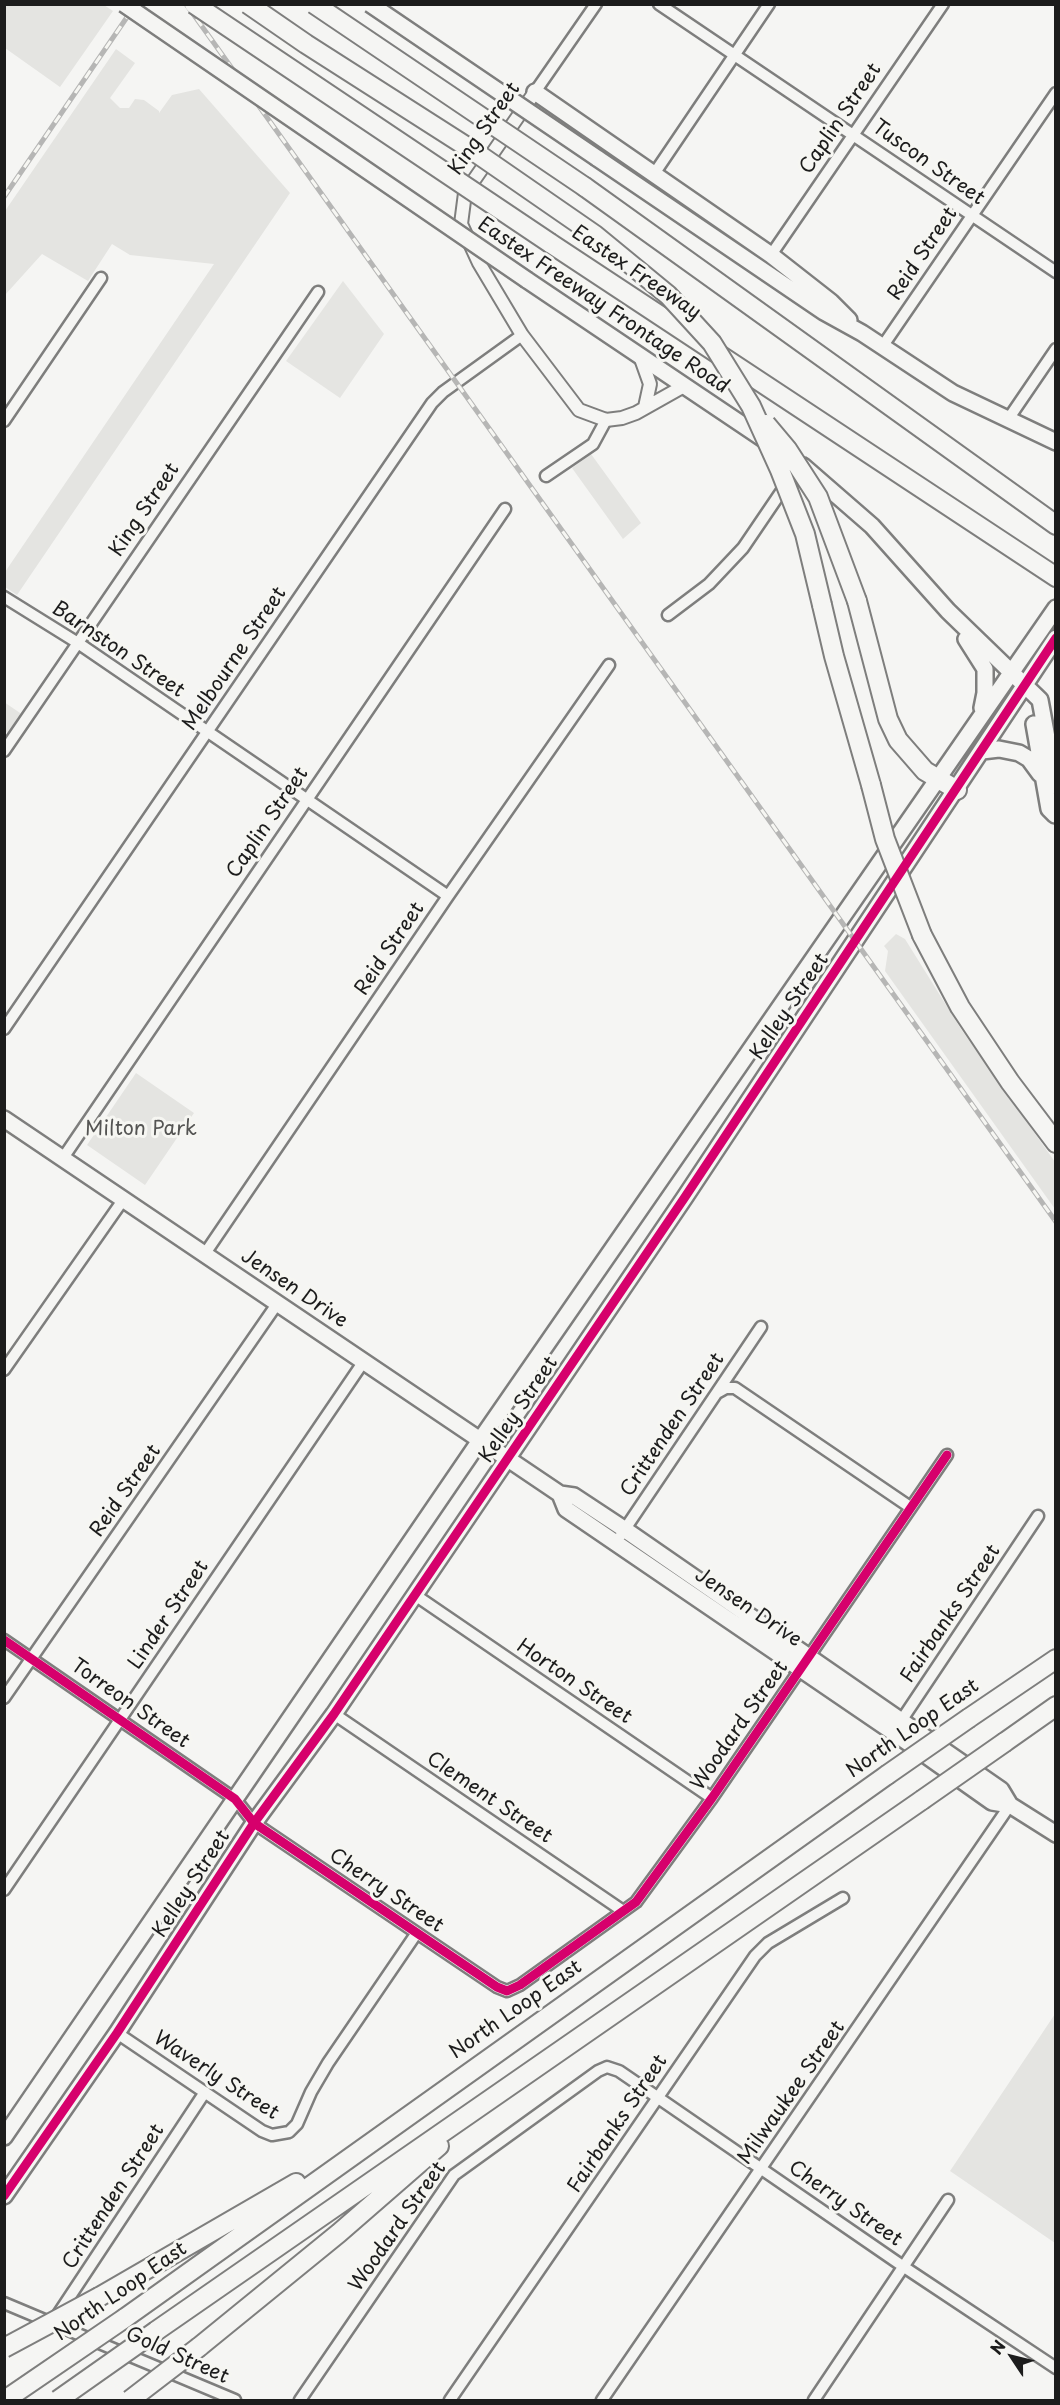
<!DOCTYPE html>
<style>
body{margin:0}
#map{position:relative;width:1060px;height:2405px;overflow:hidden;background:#f5f5f3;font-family:"Playpen Sans",sans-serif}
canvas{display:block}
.frame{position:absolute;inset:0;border:6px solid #1c1c1c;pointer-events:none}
.north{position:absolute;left:982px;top:2327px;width:60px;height:60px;-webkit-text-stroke:4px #f6f6f2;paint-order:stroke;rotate:305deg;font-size:16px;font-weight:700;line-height:24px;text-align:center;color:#1c1c1c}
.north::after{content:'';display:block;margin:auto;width:21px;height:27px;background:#1c1c1c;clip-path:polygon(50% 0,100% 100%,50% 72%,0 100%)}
</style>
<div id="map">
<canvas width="1060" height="2405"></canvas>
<div class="frame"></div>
<div class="north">N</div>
</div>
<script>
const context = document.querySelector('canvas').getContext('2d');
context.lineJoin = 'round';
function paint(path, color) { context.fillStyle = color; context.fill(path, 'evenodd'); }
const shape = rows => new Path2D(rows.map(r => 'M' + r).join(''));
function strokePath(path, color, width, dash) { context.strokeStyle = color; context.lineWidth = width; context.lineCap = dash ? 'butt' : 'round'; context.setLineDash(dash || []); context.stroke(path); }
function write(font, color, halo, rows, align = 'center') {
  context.font = font + ' "Playpen Sans",sans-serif'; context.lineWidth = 6; context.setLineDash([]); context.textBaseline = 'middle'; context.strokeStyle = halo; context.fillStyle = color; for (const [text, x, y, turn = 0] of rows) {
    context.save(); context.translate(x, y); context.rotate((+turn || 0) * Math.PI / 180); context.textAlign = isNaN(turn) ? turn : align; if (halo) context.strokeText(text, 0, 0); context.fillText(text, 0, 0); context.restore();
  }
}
const built = shape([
 [343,281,384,334,340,398,286,361]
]);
const green = shape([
 [5,4,104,5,113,11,60,87,5,48],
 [116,49,135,63,110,98,120,108,129,108,135,99,144,100,159,111,159,113,172,95,199,89,290,193,17,595,5,587,5,572,214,264,130,255,112,244,88,281,42,254,5,295,5,211],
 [591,454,641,523,623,539,572,468],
 [4,702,23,715,10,735,5,731],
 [896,934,905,939,961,1029,1055,1162,1055,1209,885,971,888,951,884,946],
 [136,1073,194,1113,145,1185,87,1145],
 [1055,2014,1056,2242,1055,2243,950,2171]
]);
const minor = shape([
 [659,4,1056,272],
 [535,92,596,4],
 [654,174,769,4],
 [771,255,943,4],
 [882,347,1056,93],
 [1009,418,1056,349],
 [4,421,101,278],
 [546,476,593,444,606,420],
 [4,597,78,643,448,896],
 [668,615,709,584,743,548,800,464],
 [4,751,318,292],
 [4,1029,432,403,443,392,522,335],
 [63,1158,505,509],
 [204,1255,448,896,609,665],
 [4,1370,123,1200],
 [717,1393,726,1388,735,1388,910,1507],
 [621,1535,761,1327],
 [415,1595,712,1798],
 [4,1640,235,1799,254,1823,497,1987,507,1991,520,1985,636,1902,712,1798,947,1455],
 [4,1698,277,1304],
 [334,1714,623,1911],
 [899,1724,1038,1516],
 [4,1890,364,1361],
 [117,2033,262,2131,272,2135,289,2132,297,2124,311,2092,328,2063,416,1934],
 [4,2303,235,2400],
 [57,2316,205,2092],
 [300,2400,454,2175,598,2071,607,2067,619,2071,657,2097,904,2267,1056,2368],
 [450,2400,755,1956,768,1943,843,1898],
 [602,2400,1010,1805],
 [814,2400,948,2200]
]);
const tertiary = shape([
 [535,92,465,193,461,224,479,263,522,335,579,410,606,420,622,418,636,413,684,386],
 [640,356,650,384,645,407]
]);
const secondary = shape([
 [535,92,771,255,831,302,849,320],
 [597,158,824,312,862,333,953,393,1056,442],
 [527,280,768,442],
 [803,466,872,526,948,611,1040,700,1056,786],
 [966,639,985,669,985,693,982,708],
 [1034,724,1049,809,1055,815],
 [982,751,999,749,1019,753,1029,759,1040,774],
 [4,1119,560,1494,574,1496,624,1529,1001,1790,1010,1805],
 [560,1494,566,1509,893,1732,992,1802,1010,1805,1056,1834],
 [4,2137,481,1439,1056,608],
 [4,2196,117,2033,254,1823,334,1714,685,1197,1056,638]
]);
const motorway = shape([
 [585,187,1056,525],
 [550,243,1056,577],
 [857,601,888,719,898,740,925,771,957,790],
 [822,605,834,656,871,785],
 [922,935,960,1007,1010,1082,1056,1143],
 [969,1718,1056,1659],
 [1005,1742,1056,1706],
 [99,2297,296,2183],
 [125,2318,887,1775],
 [156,2331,922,1800],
 [199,2347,339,2233,439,2146]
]);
const rail = shape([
 [186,4,1056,1222],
 [4,197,136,4]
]);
const secondaryBridge = shape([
 [124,4,527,280],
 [370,4,597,158]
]);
const motorwayBridge = shape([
 [194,4,550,243],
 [248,4,306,44,475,152,595,235,668,295,712,343,751,406,780,470,805,534,822,605],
 [314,4,585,187],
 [766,424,787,449,818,497,857,601],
 [871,785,885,839,922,935],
 [887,1775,969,1718],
 [922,1800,1005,1742],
 [4,2348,99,2297],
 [5,2400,125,2318],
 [58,2400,156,2331],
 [130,2400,199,2347]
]);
const cycleway = shape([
 [4,1640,235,1799,254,1823,497,1987,507,1991,520,1985,636,1902,712,1798,947,1455],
 [4,2196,117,2033,254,1823,334,1714,685,1197,1056,638]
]);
const streetNames = [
 ["Caplin Street",841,119,-56],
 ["King Street",485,129,-55],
 ["Tuscon Street",928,163,35],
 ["Reid Street",923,254,-56],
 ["Eastex Freeway",636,273,34],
 ["Eastex Freeway Frontage Road",603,306,34],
 ["King Street",145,510,-56],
 ["Barnston Street",118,650,34],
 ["Melbourne Street",235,659,-56],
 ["Caplin Street",268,823,-56],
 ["Reid Street",390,949,-56],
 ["Kelley Street",790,1007,-56],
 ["Jensen Drive",294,1289,34],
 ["Kelley Street",519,1410,-56],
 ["Crittenden Street",673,1425,-56],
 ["Reid Street",126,1491,-55],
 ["Jensen Drive",748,1608,34],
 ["Fairbanks Street",951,1614,-56],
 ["Linder Street",169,1615,-56],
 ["Horton Street",574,1682,34],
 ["Torreon Street",130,1704,35],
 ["Woodard Street",740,1726,-55],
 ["North Loop East",913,1729,-35],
 ["Clement Street",489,1798,34],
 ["Kelley Street",192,1884,-57],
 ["Cherry Street",386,1891,34],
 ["North Loop East",516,2010,-35],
 ["Waverly Street",216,2076,33],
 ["Milwaukee Street",792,2093,-55],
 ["Fairbanks Street",618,2124,-56],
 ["Crittenden Street",114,2197,-57],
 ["Cherry Street",845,2204,35],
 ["Woodard Street",398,2227,-55],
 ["North Loop East",121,2292,-35],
 ["Gold Street",177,2356,24]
];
const parkNames = [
 ["Milton Park",141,1129]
];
paint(built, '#e5e5e2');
paint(green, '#e4e4e1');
strokePath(minor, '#7e7e7d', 15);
strokePath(tertiary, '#7e7e7d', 16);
strokePath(secondary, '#7e7e7d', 20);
strokePath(motorway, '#7e7e7d', 22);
strokePath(minor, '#f5f5f3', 10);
strokePath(tertiary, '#f5f5f3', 12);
strokePath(secondary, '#f5f5f3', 15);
strokePath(motorway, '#f5f5f3', 18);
strokePath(rail, '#b6b6b5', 5);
strokePath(rail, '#f6f6f2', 3, [9]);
strokePath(secondaryBridge, '#7e7e7d', 20, []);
strokePath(motorwayBridge, '#7e7e7d', 22, []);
strokePath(secondaryBridge, '#f5f5f3', 15);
strokePath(motorwayBridge, '#f5f5f3', 18);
strokePath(cycleway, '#d6006c', 9);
write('20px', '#1c1c1c', '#f6f6f2', streetNames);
write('20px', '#545453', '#f6f6f2', parkNames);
</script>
